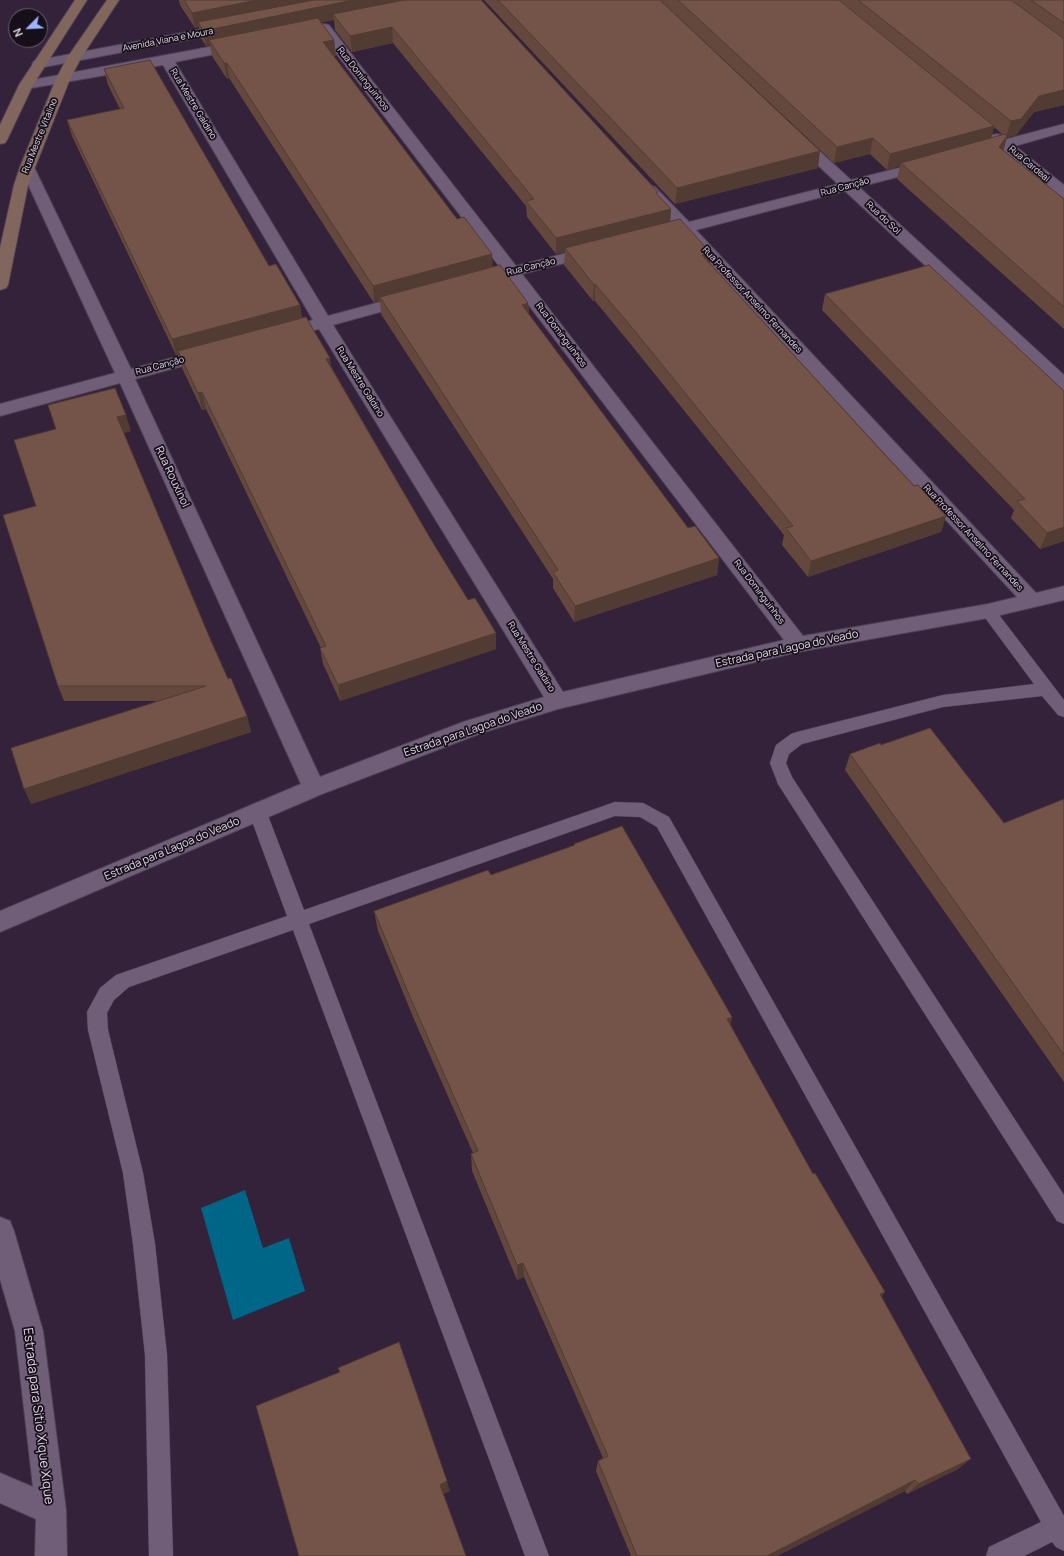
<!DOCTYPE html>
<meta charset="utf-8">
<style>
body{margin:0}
#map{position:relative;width:1064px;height:1556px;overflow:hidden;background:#33223a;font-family:Manrope,sans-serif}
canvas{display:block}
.north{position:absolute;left:8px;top:8px;width:40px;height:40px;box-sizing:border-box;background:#160f1a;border:1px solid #675f6c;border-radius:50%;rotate:246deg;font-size:11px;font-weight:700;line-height:16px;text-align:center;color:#e1d7e6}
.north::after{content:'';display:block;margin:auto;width:14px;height:18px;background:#9bb4fd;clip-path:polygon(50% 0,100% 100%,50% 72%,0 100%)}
</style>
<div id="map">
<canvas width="1064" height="1556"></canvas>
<div class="north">N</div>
</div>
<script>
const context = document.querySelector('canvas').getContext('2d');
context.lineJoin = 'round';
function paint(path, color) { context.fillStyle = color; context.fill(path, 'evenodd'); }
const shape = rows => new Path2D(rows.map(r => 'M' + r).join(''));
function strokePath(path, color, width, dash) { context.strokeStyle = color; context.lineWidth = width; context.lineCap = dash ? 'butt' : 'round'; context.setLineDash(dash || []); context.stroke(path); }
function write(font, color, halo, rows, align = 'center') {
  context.font = font + ' Manrope,sans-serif'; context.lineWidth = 3.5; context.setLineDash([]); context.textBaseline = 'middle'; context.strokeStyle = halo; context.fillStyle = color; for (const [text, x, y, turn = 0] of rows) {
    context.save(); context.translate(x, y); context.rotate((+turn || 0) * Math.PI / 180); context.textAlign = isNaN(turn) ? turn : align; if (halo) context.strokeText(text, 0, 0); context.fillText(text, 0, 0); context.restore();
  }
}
const water = shape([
 [245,1190,263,1248,289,1238,305,1291,233,1320,201,1208]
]);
const lane = shape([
 [988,605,993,607,1064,700,1064,717,1058,715,1042,696,943,707,802,744,789,754,786,763,792,777,1064,1195,1064,1224,1057,1221,778,784,770,763,776,745,791,734,797,732,943,695,1034,684,983,615,980,611,983,607,988,605],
 [615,802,643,803,669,817,1064,1516,1064,1551,1056,1547,1052,1542,1024,1556,986,1556,989,1547,1041,1522,657,827,640,817,615,816,309,924,549,1556,525,1556,293,930,129,987,114,1000,107,1013,108,1030,143,1173,155,1244,167,1355,173,1556,149,1556,145,1355,133,1244,123,1173,88,1030,87,1012,100,988,116,975,287,916,249,813,252,808,258,806,264,808,267,813,304,910,615,802]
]);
const street = shape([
 [229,24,234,25,236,28,234,31,39,68,34,67,32,64,34,61,39,60,229,24],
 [324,24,329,25,516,266,594,246,600,248,602,251,600,254,522,274,803,636,988,604,1017,597,682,234,658,240,652,238,650,235,652,232,675,226,642,190,645,187,650,185,655,187,689,222,838,184,793,142,791,139,793,136,798,135,803,136,851,180,927,161,932,162,934,165,932,168,859,187,1064,375,1064,390,1058,389,845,191,696,230,1036,593,1064,586,1064,600,988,618,798,652,558,709,519,721,479,734,322,794,0,932,0,911,301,784,120,383,0,416,0,404,115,373,20,167,22,164,27,163,32,164,34,167,131,369,209,348,215,349,217,353,215,357,135,379,320,777,463,722,544,697,319,329,283,338,277,337,275,333,277,329,313,320,163,65,26,89,21,88,19,85,21,82,241,41,246,42,248,45,246,48,175,62,328,316,410,294,416,296,418,299,416,302,333,325,563,692,784,640,508,278,478,286,472,284,470,281,472,278,502,270,319,31,317,28,319,25,324,24],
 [1064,124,1064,132,1015,146,1064,185,1064,198,1059,196,1002,149,976,156,971,155,969,152,971,149,994,143,990,138,992,135,997,134,1002,135,1007,139,1064,124],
 [0,1217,10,1221,14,1231,43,1331,66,1510,67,1556,35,1556,36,1519,0,1503,0,1473,33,1487,15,1331,0,1279,0,1217]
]);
const secondary = shape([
 [75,0,87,0,33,85,7,140,5,143,0,144,0,125,19,85,75,0],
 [107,0,119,0,81,58,70,79,28,185,8,285,6,288,0,290,0,248,14,185,20,167,56,79,67,58,107,0]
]);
const wall = shape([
 [179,0,481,0,658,195,670,222,710,263,914,486,946,516,941,532,808,577,782,545,784,535,633,347,595,301,593,301,564,265,565,252,556,254,527,217,526,206,393,43,352,52,335,30,334,20,321,22,334,40,336,56,334,56,493,267,528,303,529,314,688,528,719,558,717,575,574,622,553,588,553,579,381,314,380,301,374,303,229,78,227,79,212,56,210,45,206,46,201,38,199,27,195,28,180,5],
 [484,0,660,0,818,168,675,204],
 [660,0,1064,0,1064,105,1034,112,1016,135,1007,137,1003,151,1064,199,1064,329,897,179,900,166,887,170,870,154,834,163],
 [994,127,1003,135,991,138],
 [104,69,269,266,300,305,302,318,332,368,430,538,496,649,340,701,323,664,320,648,321,648,206,409,202,410,182,368,179,355,176,355,72,136,67,120,120,109,108,85],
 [929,265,1064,541,1040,549,1011,518,1014,510,822,310,825,294],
 [48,405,131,431,123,433,211,641,228,679,247,716,251,732,31,804,156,701,64,701,58,686,36,506,56,429],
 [881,745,1004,823,1064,799,1064,1082,845,770,850,754],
 [574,844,732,1017,730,1026,881,1297,958,1469,907,1494,905,1491,777,1556,631,1556,596,1471,598,1461,603,1458,524,1277,517,1280,472,1171,471,1154,473,1153,413,1017,378,931,374,911,491,875,574,846]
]);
const shadedWall = shape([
 [257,0,339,0,198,22,199,27,195,28,192,13],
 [353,0,429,0,333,14,334,20,212,45,209,40,210,45,206,46,203,31],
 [392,27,393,43,352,52,350,36],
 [334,40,336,56,325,58,323,42],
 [224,63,227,63,229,78,227,79],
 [1064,90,1064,105,1034,112,1016,135,1007,137,1003,152,999,147,1006,137,1011,121,1039,96],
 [994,126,990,142,901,163,900,166,887,170,890,154],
 [873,138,870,154,834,163,837,147],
 [820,151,818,168,675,204,677,188],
 [671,209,670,226,565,248,565,252,556,254,556,238],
 [711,253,709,269,702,255],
 [492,254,493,271,380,297,380,301,374,303,373,286],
 [595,284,595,301,593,301,594,285],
 [528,303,529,320,522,305],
 [300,305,302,322,178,351,179,355,176,355,172,339],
 [330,358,332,374,326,359],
 [202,392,206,409,202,410,198,393],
 [126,415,131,431,122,434,117,417],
 [946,516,941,532,808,577,811,561],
 [1064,527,1064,541,1040,549,1047,533],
 [719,558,717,575,574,622,575,606],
 [496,633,496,649,340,701,338,685],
 [247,716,251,732,31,804,24,789],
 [732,1017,728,1036,727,1019],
 [523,1263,524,1277,517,1280,517,1265],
 [885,1292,875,1306,880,1294],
 [971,1459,958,1469,907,1494,918,1484],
 [915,1480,905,1491,777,1556,767,1556],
 [447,1481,450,1491,442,1495,440,1485]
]);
const building = shape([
 [184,0,257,0,192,13,184,0],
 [314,0,353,0,203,31,198,22,314,0],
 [404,0,481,0,658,192,656,193,671,209,556,238,526,201,534,199,392,27,350,36,333,14,404,0],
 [498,0,660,0,820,151,677,188,498,0],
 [678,0,839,0,994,126,890,154,873,138,837,147,678,0],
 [858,0,1011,0,1063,38,1064,39,1064,90,1039,96,1021,119,1011,121,858,0],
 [1031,0,1064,0,1064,23,1031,0],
 [318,18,334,40,323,42,457,219,464,217,492,254,373,286,227,63,224,63,209,40,318,18],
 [150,60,269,266,276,264,300,305,172,339,67,120,124,108,104,69,150,60],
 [1005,134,1007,136,999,147,1064,199,1064,307,901,163,1005,134],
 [680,219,711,253,702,255,887,457,914,486,918,485,946,516,811,561,786,528,793,526,634,330,595,284,594,285,565,248,680,219],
 [500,265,528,303,522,305,688,528,695,526,719,558,575,606,553,572,558,570,380,297,500,265],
 [929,265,1064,391,1064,527,1047,533,1017,501,1025,499,825,294,929,265],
 [306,317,330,358,326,359,430,538,468,600,475,598,496,633,338,685,320,648,326,646,202,392,198,393,178,351,306,317],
 [115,388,126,415,117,417,211,641,228,679,231,678,247,716,24,789,11,748,206,686,58,686,3,515,36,506,14,440,56,429,48,405,115,388],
 [930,728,1004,823,1064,799,1064,1055,850,754,880,743,881,745,930,728],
 [622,826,732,1017,727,1019,813,1174,815,1173,885,1292,880,1294,971,1459,918,1484,915,1480,767,1556,637,1556,598,1461,608,1456,523,1263,517,1265,471,1154,478,1151,410,997,374,911,488,870,491,875,575,845,574,844,622,826],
 [399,1342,447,1481,440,1485,466,1556,299,1556,256,1406,340,1372,338,1368,399,1342]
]);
const farStreetnames = [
 ["Avenida Viana e Moura",168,40,-11],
 ["Rua Dominguinhos",363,79,52],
 ["Rua Mestre Galdino",193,104,59],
 ["Rua Mestre Vitalino",40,136,-68],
 ["Rua Cardeal",1029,164,40],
 ["Rua Canção",845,187,-15],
 ["Rua do Sol",883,218,43],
 ["Rua Canção",531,267,-14],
 ["Rua Professor Anselmo Fernandes",752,300,47],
 ["Rua Dominguinhos",561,335,53],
 ["Rua Canção",160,366,-15],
 ["Rua Mestre Galdino",360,382,58],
 ["Rua Professor Anselmo Fernandes",973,538,47],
 ["Rua Dominguinhos",759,592,53],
 ["Rua Mestre Galdino",531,657,58]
];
const streetNames = [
 ["Rua Rouxinol",172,477,65],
 ["Estrada para Lagoa do Veado",787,649,-12],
 ["Estrada para Lagoa do Veado",473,730,-19],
 ["Estrada para Lagoa do Veado",172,849,-23]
];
const nearStreetnames = [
 ["Estrada para Sitio Xique Xique",38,1416,83]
];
paint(water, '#006687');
strokePath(lane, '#4e4053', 1);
strokePath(street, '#4e4053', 2);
strokePath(secondary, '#4e4053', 2);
paint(lane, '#705e79');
paint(street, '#705e79');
paint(secondary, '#80665c');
paint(wall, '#64483e');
paint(shadedWall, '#513b32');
paint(building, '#745448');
strokePath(building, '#513b32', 1);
write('9px', '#e1d7e6', '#160f1a', farStreetnames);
write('11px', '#e1d7e6', '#160f1a', streetNames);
write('13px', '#e1d7e6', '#160f1a', nearStreetnames);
</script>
